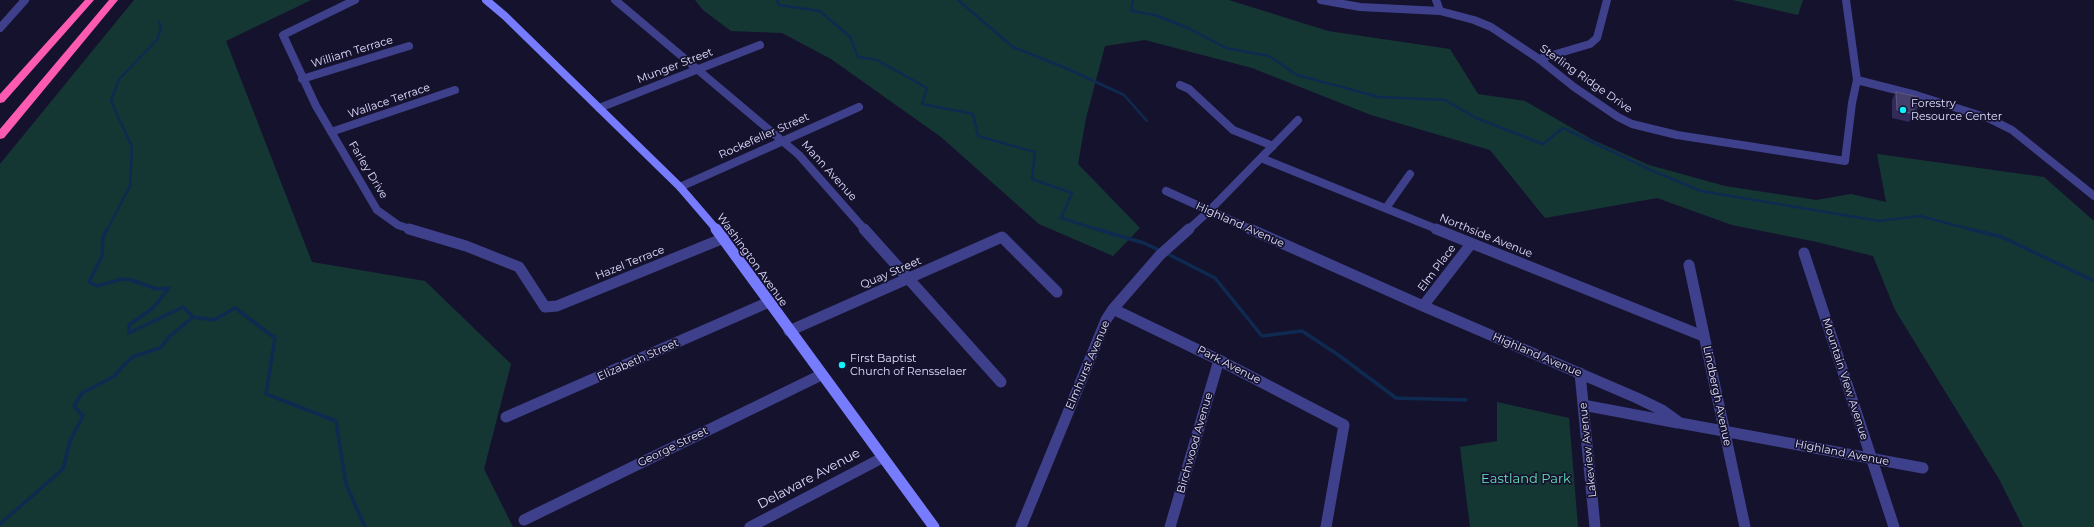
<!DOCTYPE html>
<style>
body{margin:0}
canvas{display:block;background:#15122d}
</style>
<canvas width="2094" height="527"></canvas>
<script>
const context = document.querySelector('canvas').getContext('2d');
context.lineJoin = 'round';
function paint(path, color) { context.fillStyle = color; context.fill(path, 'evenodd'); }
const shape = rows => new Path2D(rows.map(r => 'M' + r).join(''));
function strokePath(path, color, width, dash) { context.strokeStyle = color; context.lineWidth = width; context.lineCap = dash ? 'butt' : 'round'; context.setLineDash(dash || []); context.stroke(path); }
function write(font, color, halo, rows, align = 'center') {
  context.font = font + ' Montserrat,sans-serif'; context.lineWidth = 3.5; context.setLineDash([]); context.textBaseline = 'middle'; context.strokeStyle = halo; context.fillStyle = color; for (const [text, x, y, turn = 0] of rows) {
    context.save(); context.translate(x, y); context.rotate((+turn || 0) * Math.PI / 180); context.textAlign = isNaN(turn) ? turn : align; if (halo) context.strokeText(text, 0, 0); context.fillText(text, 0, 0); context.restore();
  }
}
const green = shape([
 [134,0,311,0,226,41,312,262,425,281,511,364,484,469,513,527,0,527,0,164],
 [695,0,1229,0,1328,31,1450,49,1478,94,1525,101,1591,139,1649,165,1725,186,1816,200,1851,194,1886,202,1877,154,2044,177,2094,221,2094,527,2023,527,1999,479,1895,310,1873,256,1817,242,1732,225,1657,198,1545,218,1490,150,1371,115,1252,68,1145,40,1105,46,1086,118,1078,164,1140,228,1113,256,1039,224,941,137,831,59,782,33,731,31,703,10],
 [1733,0,1803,0,1798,15],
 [1497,402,1569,418,1578,527,1470,527,1460,447,1497,441]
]);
const streamFar1 = shape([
 [777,0,779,5,820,11,850,37,858,57,877,60,927,88,922,104,973,114,978,136,1035,152,1032,179,1072,193,1061,218,1099,230],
 [958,0,1013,47,1068,69,1124,95,1147,121],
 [1133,0,1131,11,1155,15,1190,29,1226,48,1269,56,1297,75,1379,97,1445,100,1476,118,1543,144,1563,128,1653,171,1701,191,1879,221,1920,216,1973,230],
 [107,230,130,186,132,147,111,101,119,79,157,40,161,28,159,22]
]);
const stream = shape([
 [1096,229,1144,243,1161,251],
 [1969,229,2002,237,2094,281],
 [1166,253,1215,278,1262,336,1302,331,1337,354,1396,398,1466,400],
 [193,317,214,320,235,308,275,338,266,394,336,421,346,484,365,527],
 [0,524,63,469,70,441,83,416,74,406,82,393,113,377,132,357,160,348,170,336,193,317,183,307,129,333,129,325,153,308,169,288,157,289,131,280,122,279,97,286,89,282,102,256,103,237,107,229]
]);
const streetFar1 = shape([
 [355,0,283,35,316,106,377,210,398,225,413,230],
 [615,0,799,155,865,230],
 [1321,0,1360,7,1440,11,1474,20,1491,27,1539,59,1574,87,1618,117,1632,124,1677,135,1845,161,1852,103,1857,80,1846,0],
 [1436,0,1440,11],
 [0,28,25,0],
 [1539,59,1590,44,1597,38,1607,0],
 [302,79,409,46],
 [1857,80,1916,95,1988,118,2012,130,2094,196],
 [1180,85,1189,89,1233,130,1273,146],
 [599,108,760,45],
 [331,132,455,90],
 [1261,158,1439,230],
 [680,187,859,107],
 [1166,191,1252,230],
 [1386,208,1410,174],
 [1188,230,1209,211,1298,120]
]);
const street = shape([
 [409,229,466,246,519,267,545,307,557,306,724,238],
 [864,229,1001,382],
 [1250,229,1423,306,1637,398,1662,410,1680,423,1923,468],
 [1436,229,1703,336],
 [1804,253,1894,527],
 [1689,265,1745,527],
 [1423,306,1471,244],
 [1113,309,1219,360,1344,425,1326,527],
 [789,331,1002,237,1057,292],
 [1580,373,1595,527],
 [1583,405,1678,423],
 [506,417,769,302],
 [524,520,821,375],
 [750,527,882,458],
 [1021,527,1106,320,1113,309,1160,255,1189,229],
 [1170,527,1219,360]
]);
const secondaryFar1 = shape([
 [486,0,505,16,680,187,717,230]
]);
const secondary = shape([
 [716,229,934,527]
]);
const highway = shape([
 [85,0,94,0,4,102,0,103,0,94,85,0],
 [109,0,118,0,4,138,0,139,0,129,109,0]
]);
const wall = shape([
 [1896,92,1919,106,1909,122,1892,118,1892,100]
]);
const building = shape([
 [1896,92,1918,97,1919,106,1913,105,1914,114,1897,110,1896,92]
]);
const markers = [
 [1903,110,4,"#0df2fc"],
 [842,365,4,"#0df2fc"]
];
const streetNames = [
 ["William Terrace",352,52,-17],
 ["Munger Street",675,66,-21],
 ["Sterling Ridge Drive",1586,79,35],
 ["Wallace Terrace",389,101,-19],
 ["Rockefeller Street",764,136,-24],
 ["Farley Drive",368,170,59],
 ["Mann Avenue",829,171,48],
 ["Highland Avenue",1240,225,24],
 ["Northside Avenue",1486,236,22],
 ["Washington Avenue",752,260,54],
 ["Hazel Terrace",630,263,-22],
 ["Elm Place",1437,268,-53],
 ["Quay Street",891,273,-23],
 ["Highland Avenue",1537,355,23],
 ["Elizabeth Street",638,360,-24],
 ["Elmhurst Avenue",1088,365,-67],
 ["Park Avenue",1229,365,27],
 ["Mountain View Avenue",1845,379,72],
 ["Lindbergh Avenue",1717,396,78],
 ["Birchwood Avenue",1195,443,-74],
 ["George Street",673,447,-26],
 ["Lakeview Avenue",1588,450,-96],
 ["Highland Avenue",1842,453,11]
];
const poiNames = [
 ["Forestry",1911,104],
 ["Resource Center",1911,117],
 ["First Baptist",850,359],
 ["Church of Rensselaer",850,372]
];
const nearStreetnames = [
 ["Delaware Avenue",809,479,-28]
];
const nearParknames = [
 ["Eastland Park",1526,479]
];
paint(green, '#153734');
strokePath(streamFar1, '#0e2a50', 2.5);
strokePath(stream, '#0e2a50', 3.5);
strokePath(streetFar1, '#3e408b', 8);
strokePath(street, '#3e408b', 11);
strokePath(secondaryFar1, '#777bfd', 8);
strokePath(secondary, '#777bfd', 11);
paint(highway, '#fd5bb2');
paint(wall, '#322b59');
paint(building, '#453f6b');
strokePath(building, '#5d5882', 1);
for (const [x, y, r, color] of markers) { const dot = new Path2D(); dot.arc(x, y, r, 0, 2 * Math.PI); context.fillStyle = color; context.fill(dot); strokePath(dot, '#15122d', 1.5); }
write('11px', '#e0deff', '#15122d', streetNames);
write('11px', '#e0deff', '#15122d', poiNames, 'left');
write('13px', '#e0deff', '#15122d', nearStreetnames);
write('13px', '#69e0bb', '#15122d', nearParknames);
</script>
